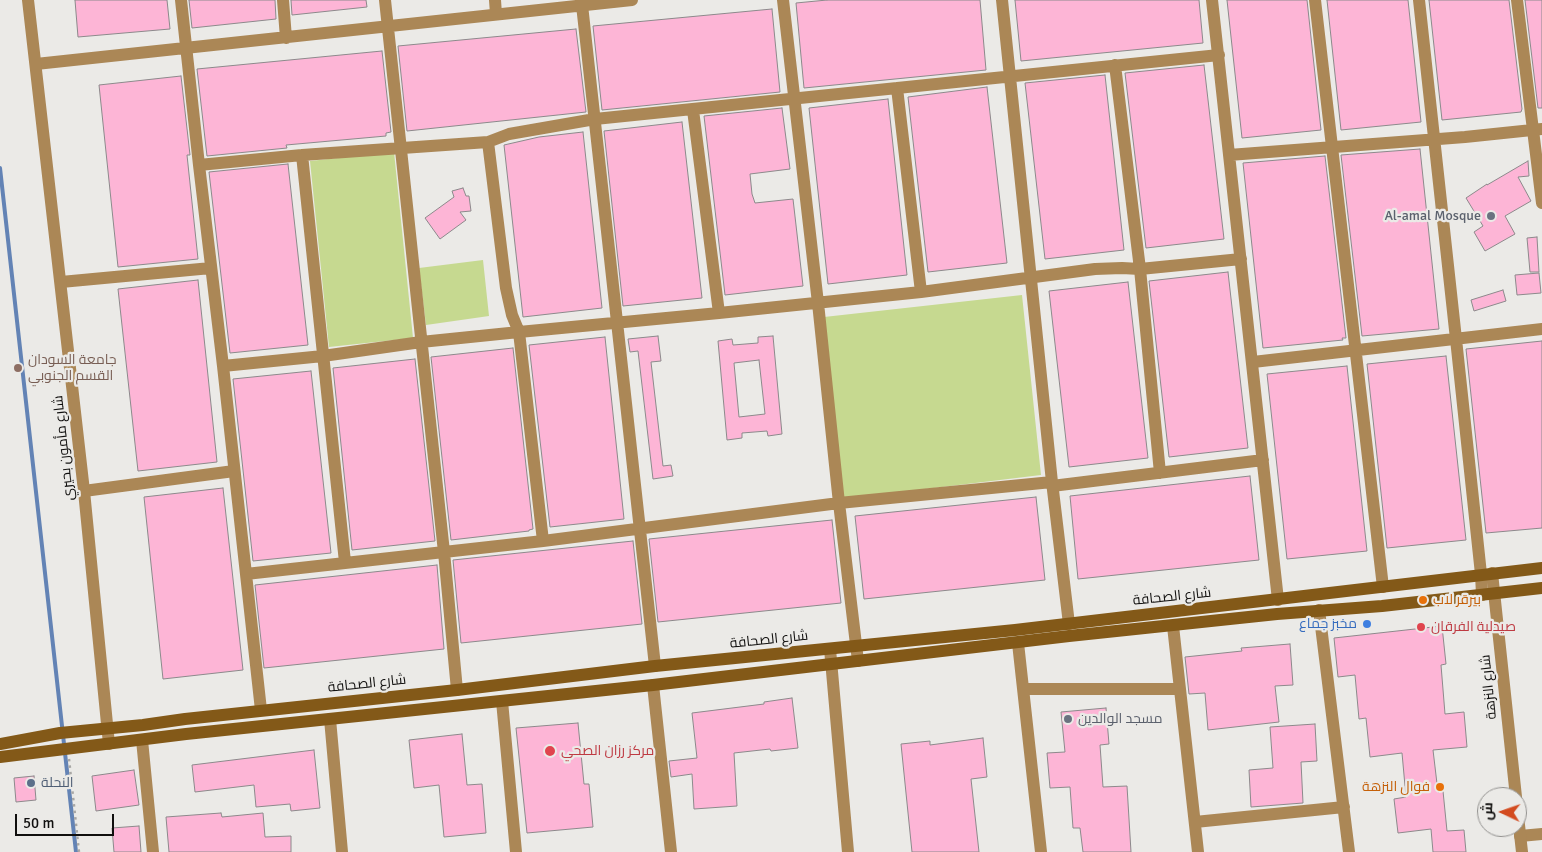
<!DOCTYPE html>
<meta charset="utf-8">
<style>
body{margin:0}
#map{position:relative;width:1542px;height:852px;overflow:hidden;background:#ebeae7;font-family:Signika,Cairo,sans-serif}
canvas{display:block}
.north{position:absolute;left:1477px;top:787px;width:50px;height:50px;box-sizing:border-box;background:#ebeae7;border:1px solid #939290;border-radius:50%;rotate:273deg;font-size:14px;font-weight:700;line-height:20px;text-align:center;color:#100f0e}
.north::after{content:'';display:block;margin:auto;width:18px;height:22px;background:#d34b1f;clip-path:polygon(50% 0,100% 100%,50% 72%,0 100%)}
.scale{position:absolute;left:15px;top:814px;width:99px;height:22px;box-sizing:border-box;border:2px solid #100f0e;border-top:0;padding-left:6px;font-size:15px;line-height:18px;white-space:nowrap;color:#100f0e;-webkit-text-stroke:4px #ebeae7;paint-order:stroke}
</style>
<div id="map">
<canvas width="1542" height="852"></canvas>
<div class="north">ش</div>
<div class="scale">50 m</div>
</div>
<script>
const context = document.querySelector('canvas').getContext('2d');
context.lineJoin = 'round';
function paint(path, color) { context.fillStyle = color; context.fill(path, 'evenodd'); }
const shape = rows => new Path2D(rows.map(r => 'M' + r).join(''));
function strokePath(path, color, width, dash) { context.strokeStyle = color; context.lineWidth = width; context.lineCap = dash ? 'butt' : 'round'; context.setLineDash(dash || []); context.stroke(path); }
function write(font, color, halo, rows, align = 'center') {
  context.font = font + ' Signika,Cairo,sans-serif'; context.lineWidth = 4.5; context.setLineDash([]); context.textBaseline = 'middle'; context.strokeStyle = halo; context.fillStyle = color; for (const [text, x, y, turn = 0] of rows) {
    context.save(); context.translate(x, y); context.rotate((+turn || 0) * Math.PI / 180); context.textAlign = isNaN(turn) ? turn : align; if (halo) context.strokeText(text, 0, 0); context.fillText(text, 0, 0); context.restore();
  }
}
const green = shape([
 [394,152,413,338,329,347,310,161],
 [483,260,489,316,426,325,419,268],
 [1022,295,1041,475,843,499,824,317]
]);
const stream = shape([
 [0,168,76,852]
]);
const building = shape([
 [75,0,167,0,170,29,78,37,75,0],
 [189,0,275,0,276,19,192,28,189,0],
 [291,0,366,0,367,7,292,15,291,0],
 [827,0,980,0,986,70,804,88,796,3,827,0],
 [1015,0,1199,0,1203,43,1021,61,1015,0],
 [1227,0,1307,0,1321,130,1242,138,1227,0],
 [1327,0,1408,0,1421,122,1341,130,1327,0],
 [1429,0,1509,0,1522,109,1521,112,1442,120,1429,0],
 [1525,0,1542,0,1542,108,1538,108,1525,0],
 [772,9,780,92,602,110,593,26,772,9],
 [576,29,586,112,407,131,398,46,576,29],
 [382,51,391,132,386,133,386,136,286,145,287,148,207,156,197,69,382,51],
 [1204,65,1224,239,1146,248,1125,73,1204,65],
 [1105,75,1124,250,1045,259,1025,83,1105,75],
 [181,76,190,155,187,155,198,259,118,267,99,85,181,76],
 [987,87,1007,263,928,272,908,97,987,87],
 [888,99,907,275,828,284,809,108,888,99],
 [782,108,790,169,750,174,752,194,755,203,793,199,803,286,725,295,704,116,782,108],
 [682,122,702,298,623,306,604,131,682,122],
 [583,132,602,308,523,317,504,145,539,137,583,132],
 [1420,149,1439,329,1362,336,1341,155,1420,149],
 [1325,156,1346,338,1342,338,1343,340,1263,348,1243,163,1325,156],
 [1528,161,1529,176,1518,177,1531,201,1505,216,1515,234,1485,251,1474,232,1483,226,1466,198,1487,184,1487,185,1528,161],
 [288,164,308,345,230,353,209,172,288,164],
 [463,188,466,196,469,196,471,211,460,212,466,220,440,239,425,218,454,197,452,191,463,188],
 [1537,237,1539,272,1530,272,1527,238,1537,237],
 [1228,272,1248,448,1169,457,1149,281,1228,272],
 [1539,273,1541,293,1517,295,1515,275,1539,273],
 [198,280,217,462,138,471,118,289,198,280],
 [1128,282,1148,458,1069,467,1049,291,1128,282],
 [1503,290,1506,301,1474,311,1471,300,1503,290],
 [658,336,661,361,651,362,663,466,671,465,673,476,653,479,638,351,630,352,628,339,658,336],
 [773,336,782,434,768,436,767,431,742,433,742,438,727,440,718,341,732,339,733,345,758,343,758,337,773,336],
 [759,360,765,414,739,417,734,363,759,360],
 [605,337,624,519,550,527,529,345,605,337],
 [1542,341,1542,528,1486,533,1466,349,1542,341],
 [513,348,533,529,529,530,529,531,451,540,431,357,513,348],
 [1446,356,1466,540,1387,548,1367,364,1446,356],
 [415,359,435,541,352,550,333,368,415,359],
 [1347,366,1367,551,1287,559,1267,374,1347,366],
 [311,371,331,553,253,561,233,379,311,371],
 [1250,476,1259,560,1078,579,1070,496,1250,476],
 [223,488,243,670,163,679,144,497,223,488],
 [1036,497,1045,580,864,599,855,516,1036,497],
 [832,520,841,603,658,622,649,539,832,520],
 [633,541,642,624,461,643,453,560,633,541],
 [437,565,444,649,264,668,255,585,437,565],
 [1442,626,1446,664,1441,665,1445,714,1464,712,1467,747,1433,750,1438,792,1443,791,1447,831,1464,830,1466,852,1433,852,1431,829,1398,833,1394,799,1406,797,1402,753,1370,757,1366,718,1359,719,1355,675,1338,677,1334,638,1442,626],
 [1290,644,1293,685,1275,686,1279,722,1208,730,1205,693,1189,694,1185,657,1242,651,1241,648,1290,644],
 [792,698,798,748,771,751,770,749,734,753,737,806,694,809,692,774,671,777,669,761,697,758,692,713,764,704,764,702,792,698],
 [1106,708,1109,744,1100,745,1103,787,1127,786,1131,852,1083,852,1080,828,1073,828,1070,787,1050,788,1047,753,1065,752,1061,712,1106,708],
 [578,723,584,784,589,784,593,827,527,833,516,728,578,723],
 [1315,724,1317,761,1301,762,1303,803,1251,807,1249,770,1273,768,1270,727,1315,724],
 [462,734,467,785,482,784,486,833,444,837,439,785,414,788,409,740,462,734],
 [983,738,987,777,971,779,979,852,912,852,901,744,930,741,930,745,983,738],
 [314,750,320,808,291,811,290,804,256,807,254,785,195,792,192,765,314,750],
 [134,770,139,805,96,811,92,776,134,770],
 [34,776,36,800,16,802,14,778,34,776],
 [221,813,222,817,263,813,265,837,291,836,291,852,169,852,166,817,221,813],
 [139,826,141,852,114,852,112,828,139,826]
]);
const path = shape([
 [69,759,79,852]
]);
const minor = shape([
 [181,0,199,165,223,366,261,710],
 [283,0,286,38],
 [385,0,444,552,457,690],
 [495,0,496,14],
 [783,0,818,303,839,503,858,661],
 [1002,0,1052,482,1069,624],
 [1212,0,1278,600],
 [1315,0,1383,587],
 [1419,0,1456,339,1481,574,1482,595],
 [1517,0,1542,203],
 [582,5,655,666],
 [36,64,632,0],
 [1115,65,1140,269,1160,473],
 [897,88,921,292],
 [693,110,719,313],
 [488,142,506,288,512,315,519,332,543,541],
 [302,155,345,562],
 [1229,155,1465,137,1542,129],
 [199,165,302,155,488,142,509,134,595,119,1219,55],
 [61,282,211,268],
 [1253,362,1542,329],
 [223,366,323,356,421,342,519,332,719,313,921,292,1095,269,1122,268,1140,269,1241,259],
 [1052,486,1263,460],
 [84,491,234,471],
 [246,574,543,541,839,503,1052,482],
 [1319,610,1349,852],
 [1173,626,1198,852],
 [1018,643,1041,852],
 [830,649,848,852],
 [653,685,671,852],
 [1023,689,1180,689],
 [502,701,516,852],
 [330,719,342,852],
 [142,740,153,852],
 [1195,822,1344,807],
 [1520,836,1542,834]
]);
const tertiary = shape([
 [28,0,84,491,109,744],
 [1492,573,1516,797],
 [1517,807,1522,852]
]);
const secondary = shape([
 [0,744,60,733,143,725,185,719,457,690,655,666,1015,630,1542,568],
 [0,757,186,734,653,685,1069,636,1277,614,1382,606,1542,588]
]);
const markers = [
 [1491,216,5,"#6b7280"],
 [18,368,5,"#8d6e63"],
 [1423,600,5,"#e8710a"],
 [1367,624,5,"#3f7fe0"],
 [1421,627,5,"#e0444e"],
 [1068,719,5,"#6b7280"],
 [550,751,6,"#e0444e"],
 [31,783,5,"#5c6f8a"],
 [1440,787,5,"#e8710a"]
];
const worshipNames = [
 ["Al-amal Mosque",1481,216],
 ["مسجد الوالدين",1078,719,"left"]
];
const educationNames = [
 ["جامعة السودان",28,360],
 ["القسم الجنوبي",28,376]
];
const streetNames = [
 ["شارع مأمون بحيري",64,448,-96],
 ["شارع الصحافة",1172,597,-6],
 ["شارع الصحافة",769,640,-6],
 ["شارع الصحافة",367,684,-6],
 ["شارع النزهة",1489,687,-96]
];
const foodNames = [
 ["بيرقر لاب",1433,600],
 ["فوال النزهة",1430,787,"right"]
];
const shopNames = [
 ["مخبز جماع",1357,624]
];
const healthNames = [
 ["صيدلية الفرقان",1431,627],
 ["مركز رزان الصحي",561,751]
];
const serviceNames = [
 ["النحلة",41,783]
];
paint(green, '#c6d990');
strokePath(stream, '#6383b5', 4);
paint(building, '#fdb5d6');
strokePath(building, '#8c898b', 1);
strokePath(path, '#a8a7a5', 2.5, [2.5, 4]);
strokePath(minor, '#ab8756', 12);
strokePath(tertiary, '#ab8756', 12);
strokePath(secondary, '#835918', 12);
for (const [x, y, r, color] of markers) { const dot = new Path2D(); dot.arc(x, y, r, 0, 2 * Math.PI); context.fillStyle = color; context.fill(dot); strokePath(dot, '#ebeae7', 2); }
write('14px', '#5b616d', '#ebeae7', worshipNames, 'right');
write('14px', '#785e54', '#ebeae7', educationNames, 'left');
write('14px', '#100f0e', '#ebeae7', streetNames);
write('14px', '#c56008', '#ebeae7', foodNames, 'left');
write('14px', '#366cbe', '#ebeae7', shopNames, 'right');
write('14px', '#be3a42', '#ebeae7', healthNames, 'left');
write('14px', '#4e5e75', '#ebeae7', serviceNames, 'left');
</script>
